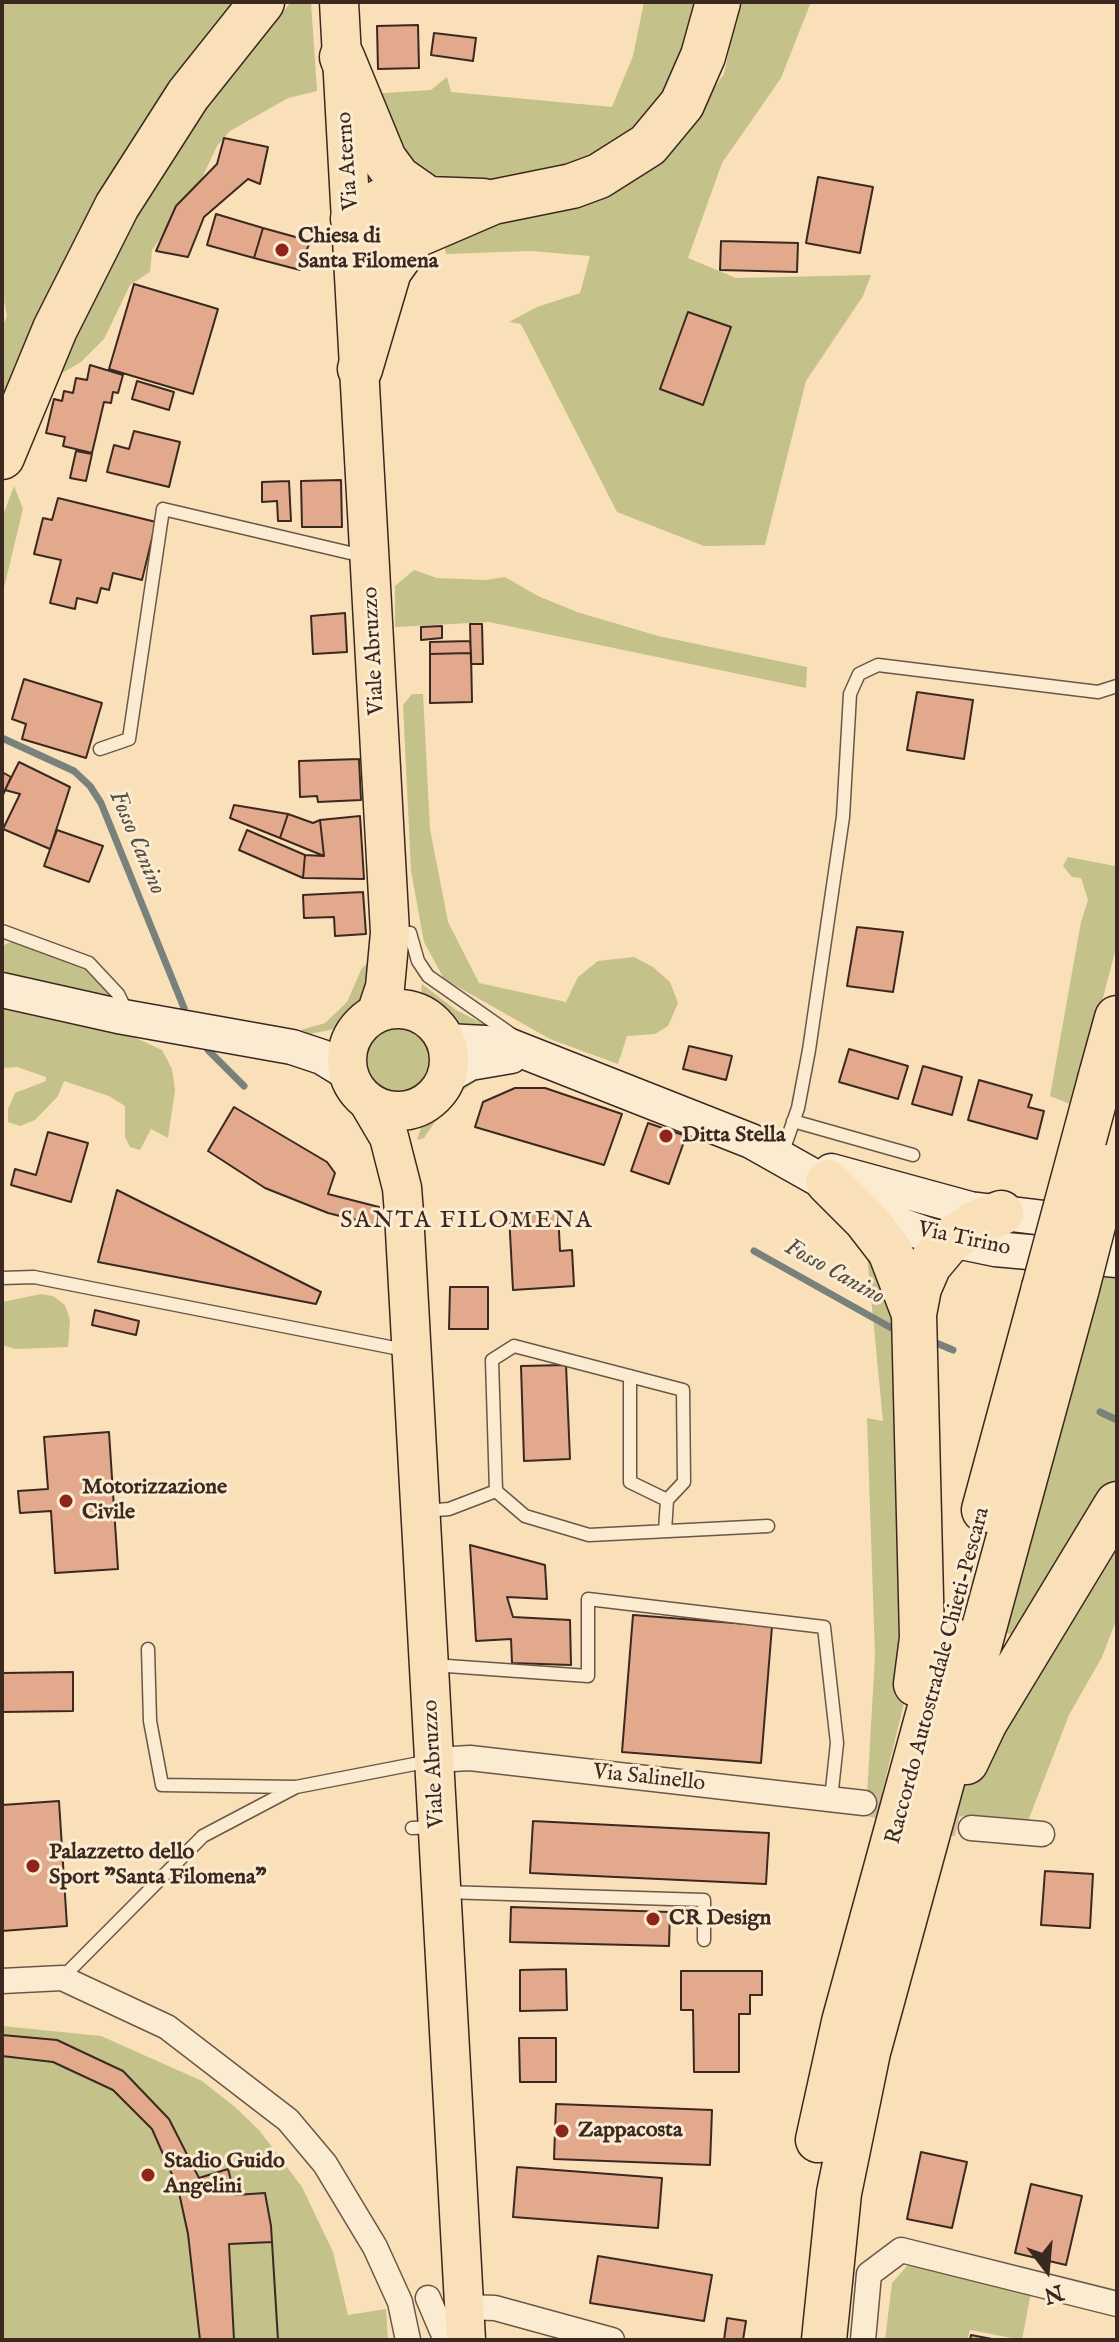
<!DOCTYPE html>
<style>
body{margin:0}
#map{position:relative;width:1119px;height:2342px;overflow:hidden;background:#f9e0b8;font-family:"IM FELL English",serif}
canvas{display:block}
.frame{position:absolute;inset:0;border:4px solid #3b2921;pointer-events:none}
.north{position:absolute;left:1007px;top:2230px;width:80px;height:80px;-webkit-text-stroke:6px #fbebd1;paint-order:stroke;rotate:164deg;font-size:22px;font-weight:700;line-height:32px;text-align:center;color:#3b2921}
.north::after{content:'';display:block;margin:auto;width:28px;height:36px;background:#3b2921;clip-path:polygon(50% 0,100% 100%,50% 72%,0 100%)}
</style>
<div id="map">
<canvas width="1119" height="2342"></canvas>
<div class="frame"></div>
<div class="north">N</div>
</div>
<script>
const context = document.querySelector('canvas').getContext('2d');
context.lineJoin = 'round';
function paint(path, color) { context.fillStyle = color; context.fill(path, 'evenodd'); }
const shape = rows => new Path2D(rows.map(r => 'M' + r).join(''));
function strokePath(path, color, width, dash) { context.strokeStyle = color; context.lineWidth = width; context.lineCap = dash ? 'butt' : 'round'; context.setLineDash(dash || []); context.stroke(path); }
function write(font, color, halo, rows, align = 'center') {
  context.font = font + ' "IM FELL English",serif'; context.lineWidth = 6; context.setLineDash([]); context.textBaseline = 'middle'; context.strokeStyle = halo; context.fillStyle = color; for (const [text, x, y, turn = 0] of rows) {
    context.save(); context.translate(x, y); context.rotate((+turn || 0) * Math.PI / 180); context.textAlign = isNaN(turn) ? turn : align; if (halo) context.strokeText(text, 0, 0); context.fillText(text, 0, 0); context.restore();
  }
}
const green = shape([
 [2,2,249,2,2,424,2,327,7,316,2,291],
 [291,2,311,2,317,91,288,98,230,131,217,146,200,182,152,250,150,272,130,285,104,339,81,362,50,380,75,321,184,133],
 [644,2,703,2,676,85,643,131,550,178,422,186,369,94,431,90,447,77,451,92,612,107,633,56],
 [739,2,811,2,781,78,722,163,688,258,736,278,871,275,863,296,806,381,765,545,704,546,617,512,521,324,509,322,537,307,580,293,590,256,531,251,446,254,442,236,542,215,609,190,670,150,724,74],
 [14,486,23,509,2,596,2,518],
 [414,570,437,578,486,580,505,577,538,596,577,612,658,636,807,667,806,688,489,622,395,627,395,586],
 [412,694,423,694,430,829,448,922,479,983,566,1002,578,977,598,961,634,957,653,967,670,982,678,1003,668,1026,655,1034,627,1036,618,1064,550,1039,444,979,424,942,411,871,403,705],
 [1068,857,1115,866,1117,859,1117,944,1075,1106,1050,1096,1081,922,1088,900,1081,878,1072,877,1063,866],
 [13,941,94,972,109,994,103,1004,2,984,2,946],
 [375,957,370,997,344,1027,300,1036,268,1028,301,1030,325,1023,347,1002,362,968],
 [422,984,456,1010,497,1031,464,1027,433,1005,421,991],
 [2,1001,127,1034,162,1050,172,1069,175,1090,168,1138,151,1129,140,1150,130,1147,125,1137,125,1106,109,1096,64,1081,58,1096,35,1120,20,1126,8,1122,8,1109,15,1093,46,1081,46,1077,17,1067,2,1068],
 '366 1062a33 33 0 1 1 66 0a33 33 0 1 1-66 0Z',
 [481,1078,451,1098,424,1138,417,1140,424,1119,444,1102,457,1079],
 [866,1245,894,1292,907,1691,881,1797,867,1795,875,1656,867,1418,883,1421],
 [1094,1267,1117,1269,1117,1484,1021,1638,998,1630],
 [41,1294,53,1296,65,1305,70,1320,68,1347,15,1349,2,1345,2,1302],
 [1117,1520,1117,1618,1102,1657,1069,1715,1028,1821,957,1816,965,1783],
 [2,2026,101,2036,202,2081,235,2107,259,2130,302,2187,333,2252,348,2315,386,2309,388,2340,2,2340],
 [920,2264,1031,2292,1022,2340,970,2330,967,2340,885,2340,892,2283,907,2266]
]);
const stream = shape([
 [2,738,74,771,90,786,101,803,184,1008],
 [208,1050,244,1086],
 [754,1251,895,1330],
 [929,1340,953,1350],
 [1100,1412,1117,1420]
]);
const building = shape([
 [418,25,419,68,378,69,377,26,418,25],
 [434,33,476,38,473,61,431,55,434,33],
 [224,138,268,147,260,184,248,179,204,217,188,257,156,251,176,206,217,164,224,138],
 [818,177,873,187,860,253,806,243,818,177],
 [216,214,263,228,254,258,207,245,216,214],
 [263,228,310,241,300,270,254,258,263,228],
 [721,241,798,243,797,272,720,270,721,241],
 [134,284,218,309,193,394,109,369,134,284],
 [688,312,731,327,703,405,660,389,688,312],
 [90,365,123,375,118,393,113,392,111,403,104,402,92,453,63,446,65,437,46,433,54,399,62,401,64,391,73,393,76,378,87,380,90,365],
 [137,381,174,392,169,410,132,399,137,381],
 [134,431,180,442,169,487,107,472,114,445,129,449,134,431],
 [76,451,92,454,86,481,70,478,76,451],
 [341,480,342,527,302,527,301,481,341,480],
 [289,481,291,521,278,521,277,501,262,502,262,482,289,481],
 [58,498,156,522,142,580,113,573,109,590,101,588,97,603,77,598,75,609,50,603,61,560,34,554,43,518,52,520,58,498],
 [345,613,347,652,313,654,311,616,345,613],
 [470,624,482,624,483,664,471,664,470,624],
 [442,626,442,638,421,640,421,627,442,626],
 [470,641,471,653,430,654,430,642,470,641],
 [471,653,472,702,430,703,430,654,471,653],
 [24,679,102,703,86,758,22,739,26,724,12,719,24,679],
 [917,692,973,700,964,759,907,750,917,692],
 [359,759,361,800,318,802,317,796,300,797,299,761,359,759],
 [19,762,70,787,50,849,3,829,20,794,5,790,19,762],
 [2,772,11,777,2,797,2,772],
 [234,805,288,814,280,838,230,818,234,805],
 [288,814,313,823,320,820,324,856,280,838,288,814],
 [360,816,364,879,303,878,305,855,324,856,320,820,360,816],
 [57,830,103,846,89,882,44,866,57,830],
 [247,830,305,855,303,878,239,850,247,830],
 [363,892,366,934,335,936,334,917,304,918,303,895,363,892],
 [857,927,903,932,893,992,847,986,857,927],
 [689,1046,732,1056,726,1080,683,1069,689,1046],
 [849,1049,908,1066,898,1099,839,1082,849,1049],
 [923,1066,962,1077,952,1115,912,1104,923,1066],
 [979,1080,1032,1095,1028,1107,1044,1111,1037,1139,968,1120,979,1080],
 [515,1088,545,1088,622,1114,604,1165,475,1127,483,1102,515,1088],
 [234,1107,327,1162,335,1173,328,1194,379,1207,380,1226,328,1213,265,1188,208,1151,234,1107],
 [648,1123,686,1136,669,1184,631,1171,648,1123],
 [48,1132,88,1143,71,1202,11,1185,15,1169,36,1175,48,1132],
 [117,1190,321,1292,316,1304,98,1262,117,1190],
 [558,1211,560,1251,572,1250,574,1286,513,1290,509,1214,558,1211],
 [450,1287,488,1287,488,1329,449,1329,450,1287],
 [95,1310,139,1321,136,1335,92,1325,95,1310],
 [566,1365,570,1459,524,1461,521,1366,566,1365],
 [109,1432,118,1569,55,1573,51,1511,20,1513,18,1491,48,1489,44,1437,109,1432],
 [470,1545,545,1565,547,1599,507,1597,513,1617,570,1620,571,1665,512,1663,511,1639,476,1641,470,1545],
 [633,1615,772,1626,761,1763,622,1752,633,1615],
 [73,1672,73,1711,2,1712,2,1673,73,1672],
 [59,1801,67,1926,2,1931,2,1805,59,1801],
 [533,1821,769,1833,766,1884,530,1873,533,1821],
 [1045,1871,1093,1874,1090,1928,1041,1925,1045,1871],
 [511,1907,670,1912,669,1946,510,1942,511,1907],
 [566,1969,567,2010,520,2011,520,1970,566,1969],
 [681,1971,762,1971,762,1995,750,1995,750,2014,739,2014,739,2072,694,2072,693,2010,681,2010,681,1971],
 [2,2035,57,2040,123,2071,169,2119,199,2178,228,2169,235,2195,265,2193,271,2226,278,2340,200,2340,188,2234,178,2188,152,2129,113,2090,53,2062,2,2056,2,2035],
 [519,2038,556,2038,556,2082,520,2082,519,2038],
 [556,2104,712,2110,710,2165,554,2159,556,2104],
 [921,2152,967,2162,952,2228,907,2219,921,2152],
 [517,2167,662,2178,658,2228,513,2217,517,2167],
 [1031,2184,1082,2196,1066,2265,1015,2253,1031,2184],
 [272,2242,278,2340,234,2340,229,2244,272,2242],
 [598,2256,712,2275,704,2321,590,2303,598,2256],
 [727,2318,746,2321,743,2340,724,2340,727,2318],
 [971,2335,997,2340,970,2340,971,2335]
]);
const streetTunnel = shape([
 [864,1803,971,1828]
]);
const lane = shape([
 [100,749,129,739,163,509,363,556],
 [2,931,89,963,118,994,127,1012],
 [394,933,410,933,418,961,428,976,515,1037],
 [793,1121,913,1155],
 [782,1154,798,1108,809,1050,843,817,850,694,859,674,878,665,1098,692,1117,686],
 [2,1278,34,1277,405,1350],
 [630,1376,630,1482,667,1500,665,1531],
 [496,1491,492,1360,514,1346,683,1390,684,1482,667,1500],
 [424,1511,449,1509,496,1491,525,1516,589,1535,768,1526],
 [433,1665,588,1676,588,1599,824,1627,837,1743,831,1799],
 [296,1787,430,1761],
 [412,1828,435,1827],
 [444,1892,704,1900,704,1940],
 [62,1978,203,1836,296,1787,162,1785,150,1721,148,1649]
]);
const street = shape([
 [435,1760,470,1758,864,1803],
 [971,1828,1042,1834],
 [2,1981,62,1978,167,2027,288,2120,325,2164,375,2247,400,2302,408,2340],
 [428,2298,446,2340],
 [465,2307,495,2308,612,2340],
 [863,2340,869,2274,901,2250,1117,2304]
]);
const secondary = shape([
 [2,990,118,1016,292,1047,322,1057,348,1073],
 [446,1041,505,1044,751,1141,900,1225,932,1236,995,1249,1117,1260],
 [447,1076,470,1063,511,1056],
 [831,1171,970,1209,1117,1227]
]);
const primary = shape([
 [339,2,390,933,385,987,376,1014],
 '347 1060a51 51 0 1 1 102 0a51 51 0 1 1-102 0Z',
 [369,1103,389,1137,402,1188,404,1213,466,2340]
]);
const highway = shape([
 [342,57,384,159,398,178,428,199,483,201],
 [414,236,385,237,353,219,381,201,428,199],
 [360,369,389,271,414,236,493,202,572,186,599,176,648,145,682,104,703,56,718,2],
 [2,457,55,329,117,206,188,95,262,2],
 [1101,1076,1117,1018],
 [1108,1167,1117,1136],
 [828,1182,866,1220,890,1251,914,1314],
 [984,1510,1044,1288],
 [916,1684,922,1638,914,1314,919,1288,929,1265,950,1240,977,1222,1001,1213],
 [966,1762,985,1722,1117,1504],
 [818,2140,844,2022,949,1638],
 [824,2340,839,2193,868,2052,1077,1288]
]);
const highwayBridge = shape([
 [1044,1288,1101,1076],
 [1077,1288,1108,1167]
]);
const markers = [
 [282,250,8,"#8f2418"],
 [666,1136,8,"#8f2418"],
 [66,1501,8,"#8f2418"],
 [33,1866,8,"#8f2418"],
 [653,1919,8,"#8f2418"],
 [562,2131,8,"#8f2418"],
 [148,2175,8,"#8f2418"]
];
const streetNames = [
 ["Via Aterno",349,161,-94],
 ["Viale Abruzzo",375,651,-93],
 ["Via Tirino",964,1240,12],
 ["Raccordo Autostradale Chieti-Pescara",939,1676,-75],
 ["Viale Abruzzo",435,1764,-93],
 ["Via Salinello",649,1779,6]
];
const poiNames = [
 ["Chiesa di",298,237],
 ["Santa Filomena",298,262],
 ["Ditta Stella",682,1136],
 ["Motorizzazione",82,1488],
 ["Civile",82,1513],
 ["Palazzetto dello",49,1853],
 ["Sport \"Santa Filomena\"",49,1878],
 ["CR Design",669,1919],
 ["Zappacosta",578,2131],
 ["Stadio Guido",164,2162],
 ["Angelini",164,2187]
];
const waterNames = [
 ["Fosso Canino",136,843,67],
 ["Fosso Canino",834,1273,29]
];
const neighbourhoodNames = [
 ["SANTA FILOMENA",467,1222]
];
paint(green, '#c4c18a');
strokePath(stream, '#78817c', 7);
paint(building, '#e3a98d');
strokePath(building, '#3b2921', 2);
strokePath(streetTunnel, '#d3bb9a', 24, [24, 12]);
strokePath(lane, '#6a5747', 15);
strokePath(street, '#6a5747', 27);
strokePath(secondary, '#3b2921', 37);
strokePath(primary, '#3b2921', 41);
strokePath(highway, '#3b2921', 47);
strokePath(lane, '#fbebd1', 12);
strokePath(street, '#fbebd1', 24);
strokePath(secondary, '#fbebd1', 34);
strokePath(primary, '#f9e0b8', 38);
strokePath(highway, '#f9e0b8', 44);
strokePath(highwayBridge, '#3b2921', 47, []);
strokePath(highwayBridge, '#f9e0b8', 44);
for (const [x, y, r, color] of markers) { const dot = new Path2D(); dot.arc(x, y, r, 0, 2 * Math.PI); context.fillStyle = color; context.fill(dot); strokePath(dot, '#fbebd1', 3); }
write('22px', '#3b2921', '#fbebd1', streetNames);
write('bold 22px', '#3b2921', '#fbebd1', poiNames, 'left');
write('italic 24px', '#544e47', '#fbebd1', waterNames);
context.letterSpacing = '2px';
write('24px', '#3b2921', '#fbebd1', neighbourhoodNames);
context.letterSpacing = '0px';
</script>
